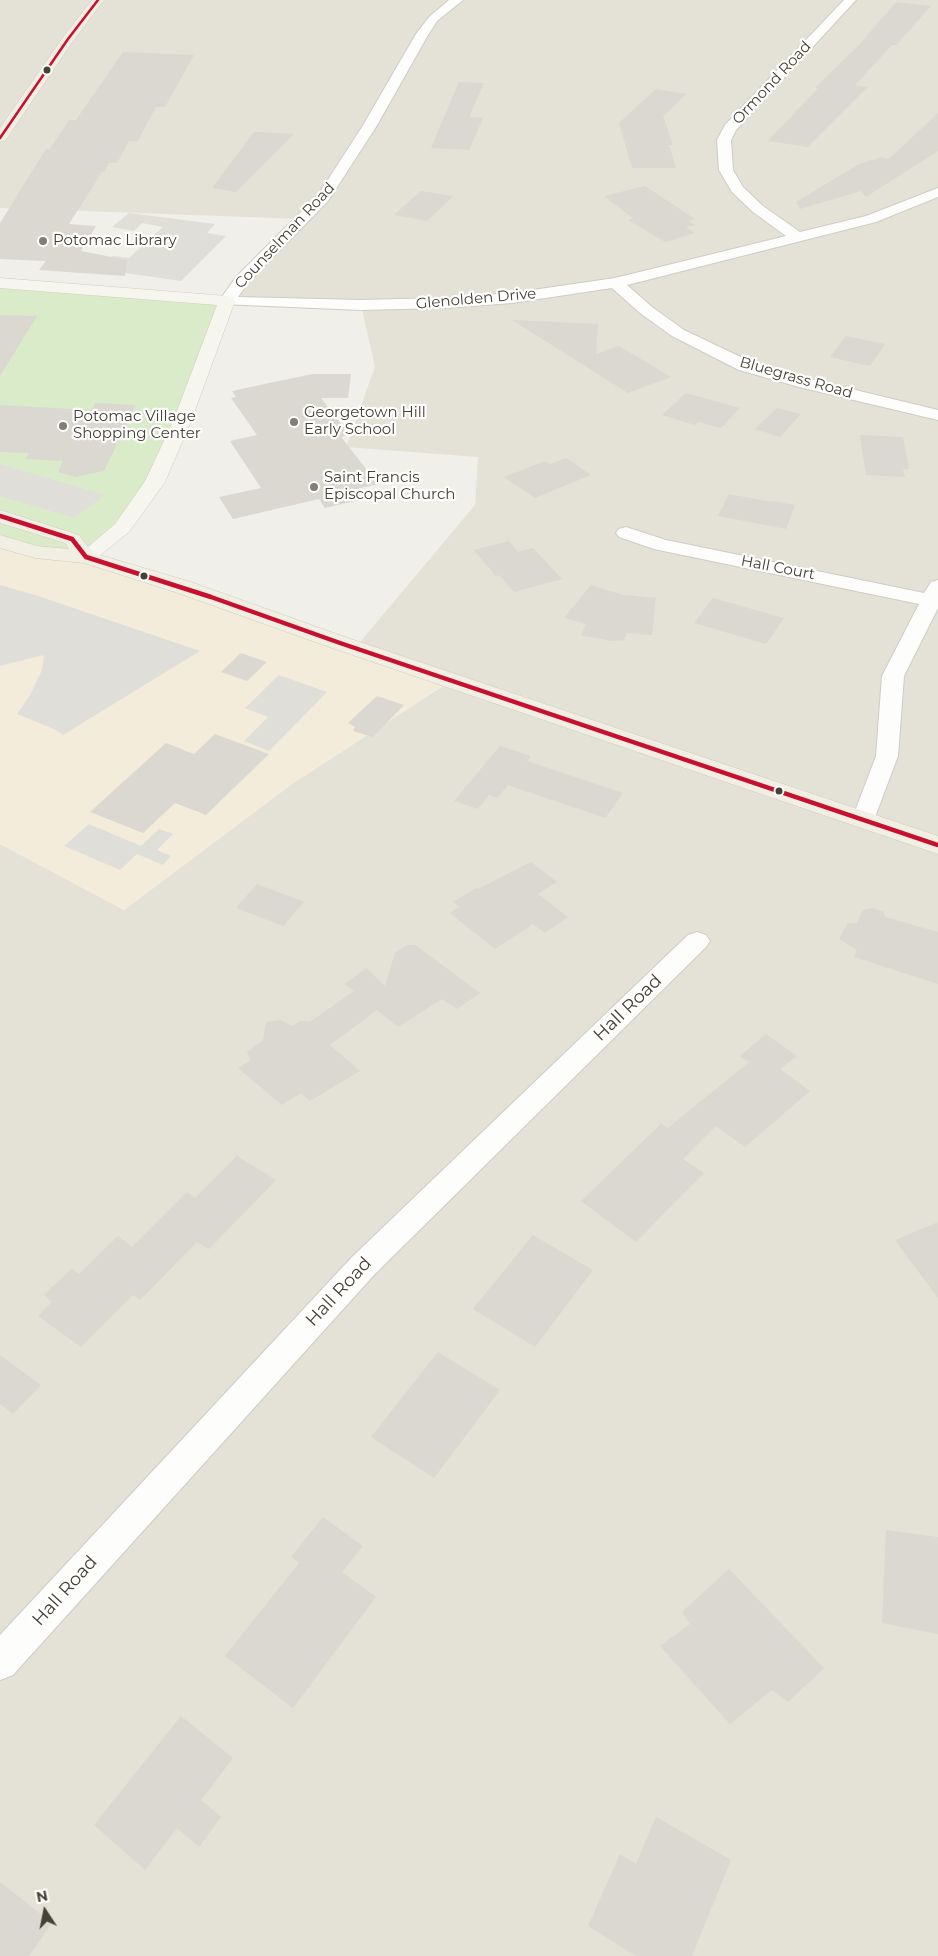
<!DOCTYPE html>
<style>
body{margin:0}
#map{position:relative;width:938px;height:1956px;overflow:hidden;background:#f0efe9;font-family:Montserrat,sans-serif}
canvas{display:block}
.north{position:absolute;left:20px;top:1886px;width:50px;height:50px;-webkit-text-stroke:4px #fff;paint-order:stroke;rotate:349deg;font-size:14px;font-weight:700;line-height:20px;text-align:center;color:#464135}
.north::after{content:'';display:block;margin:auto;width:18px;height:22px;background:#464135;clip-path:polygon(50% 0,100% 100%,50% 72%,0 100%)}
</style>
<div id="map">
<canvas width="938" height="1956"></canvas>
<div class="north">N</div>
</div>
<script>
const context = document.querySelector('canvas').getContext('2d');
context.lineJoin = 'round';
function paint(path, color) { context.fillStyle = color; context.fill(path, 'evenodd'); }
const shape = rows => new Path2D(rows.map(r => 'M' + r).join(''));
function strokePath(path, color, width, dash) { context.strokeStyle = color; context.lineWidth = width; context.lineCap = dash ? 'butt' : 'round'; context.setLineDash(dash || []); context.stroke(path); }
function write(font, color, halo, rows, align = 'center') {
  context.font = font + ' Montserrat,sans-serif'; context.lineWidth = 4.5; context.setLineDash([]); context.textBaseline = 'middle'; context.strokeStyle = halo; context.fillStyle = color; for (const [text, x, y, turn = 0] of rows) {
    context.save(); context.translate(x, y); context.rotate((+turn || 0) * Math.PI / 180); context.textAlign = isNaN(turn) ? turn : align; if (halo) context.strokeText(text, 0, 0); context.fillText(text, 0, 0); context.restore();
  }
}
const residential = shape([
 [0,0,938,0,938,1956,0,1956,0,844,124,910,292,784,451,681,355,648,475,505,478,457,346,447,375,367,361,305,227,301,303,219,0,208]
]);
const commercial = shape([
 [0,539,86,557,451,680,292,784,124,910,0,844]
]);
const green = shape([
 [0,283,227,301,155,482,86,557,0,539]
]);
const parking = shape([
 [129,213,215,224,207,233,226,236,181,281,98,269,113,256,129,258,163,227,142,223,134,231,112,227],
 [0,464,105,495,74,518,0,496],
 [0,585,38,596,200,651,63,735,56,730,17,714,29,697,42,670,44,655,0,666],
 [279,675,327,692,269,751,244,741,268,717,245,708],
 [89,824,141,846,159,829,173,834,157,850,171,856,163,865,137,854,120,870,64,846]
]);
const building = shape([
 [896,2,931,6,896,45,892,45,855,85,868,87,808,147,768,141,818,88,815,88,860,44],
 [123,52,194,55,165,107,156,107,137,142,129,141,117,163,109,163,104,172,102,172,69,224,96,226,81,251,127,260,125,276,39,270,46,261,0,259,0,223,46,149,50,149,69,120,76,120],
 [459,82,484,83,469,117,483,118,469,150,431,148],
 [656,89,686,94,663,116,673,145,669,145,676,168,632,168,619,123],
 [938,113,938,151,866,197,861,191,800,209,796,202,859,164,882,157,889,159],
 [254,132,294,134,236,192,212,188],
 [645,186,695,219,688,221,695,225,686,227,695,233,665,242,628,220,633,218,604,196],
 [421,191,453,196,427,221,394,215],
 [0,315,37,316,0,376],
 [512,320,598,324,596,354,619,346,671,377,628,393],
 [846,336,885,344,870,366,830,357],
 [312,374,351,374,348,398,321,398,350,435,341,437,378,484,352,490,359,500,325,508,319,499,233,519,219,497,261,488,230,441,257,435,231,398,236,397,232,391],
 [686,393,740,408,721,428,698,422,695,425,662,415],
 [95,403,136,405,104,471,75,477,58,472,63,461,25,459,29,453,0,452,0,405,92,410],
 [777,408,801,414,780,437,755,429],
 [860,435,903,437,909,469,903,469,905,477,866,475],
 [566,458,591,475,535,498,504,477,545,461,550,464],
 [729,494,771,502,772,501,795,505,786,529,718,516],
 [509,541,518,552,533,548,562,579,514,592,499,575,496,576,474,550],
 [591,585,623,595,656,598,652,635,627,633,624,640,612,641,581,635,586,624,564,618],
 [713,598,784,618,766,644,694,623],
 [241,653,267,662,247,681,221,672],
 [377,696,404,705,373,737,353,731,355,727,348,723],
 [215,734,269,754,206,815,175,803,143,833,90,812,166,743,194,754],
 [500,746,531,756,527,761,623,793,605,818,508,785,497,798,489,795,478,809,454,801],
 [531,862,557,882,538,894,568,917,545,933,533,924,495,949,450,913,460,907,453,902,476,888,478,889],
 [257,884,304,902,283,926,236,908],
 [873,908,884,912,885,917,938,932,938,984,854,957,857,950,839,939,848,923,857,923,863,910],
 [407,945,415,945,480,993,457,1009,442,999,398,1027,377,1010,330,1045,360,1071,310,1101,301,1093,282,1105,238,1068,251,1060,247,1052,263,1040,266,1022,280,1020,292,1026,300,1021,310,1022,354,991,345,984,366,968,385,986,395,953],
 [766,1034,797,1056,780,1069,810,1091,745,1147,716,1126,683,1159,704,1173,636,1242,581,1201,661,1124,668,1128,749,1062,740,1056],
 [237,1156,276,1180,209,1249,197,1242,140,1300,133,1295,81,1347,38,1316,52,1302,44,1295,72,1268,79,1274,118,1236,132,1247,187,1192,195,1198],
 [938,1222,938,1298,895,1240],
 [533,1235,593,1270,535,1347,473,1309],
 [438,1352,500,1390,434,1478,371,1437],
 [0,1355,41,1385,13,1414,0,1404],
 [323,1517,363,1546,342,1572,376,1597,293,1708,225,1656,299,1563,291,1557],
 [886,1530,938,1537,938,1634,882,1623],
 [729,1569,824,1668,788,1702,772,1690,730,1724,660,1646,690,1624,682,1612],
 [181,1716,233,1758,201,1800,221,1817,199,1847,177,1828,145,1870,94,1825],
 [656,1817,731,1860,692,1956,636,1956,588,1926,620,1854,636,1864],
 [0,1882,52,1923,29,1956,0,1956]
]);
const street = shape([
 [449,0,463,0,437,21,428,35,376,127,328,201,248,283,238,297,361,300,443,298,512,293,615,278,786,236,753,212,732,192,719,170,717,140,725,125,844,0,856,0,736,130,731,140,733,170,743,187,763,206,800,232,866,216,938,188,938,197,876,222,627,285,652,307,684,330,751,362,810,379,938,410,938,420,799,387,739,370,672,336,640,313,612,288,512,303,443,308,361,310,221,304,219,301,236,277,318,195,362,127,416,34,429,17,449,0],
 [626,527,666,540,924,593,931,582,938,580,938,608,904,676,898,756,872,825,864,827,856,825,852,819,876,756,882,676,919,604,654,549,619,537,616,533,619,529,626,527],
 [697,932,706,935,710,941,706,947,374,1275,13,1675,0,1680,0,1635,352,1257,688,935,697,932]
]);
const secondary = shape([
 [0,278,227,296,233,297,235,301,190,424,165,482,129,532,93,561,86,563,79,561,76,557,115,524,145,481,172,424,217,305,0,288,0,278]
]);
const primary = shape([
 [92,0,104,0,73,41,5,141,0,142,0,128,64,36,92,0],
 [0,510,79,535,93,553,191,582,348,638,938,836,938,854,332,648,175,592,84,563,35,558,0,548,0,535,37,546,69,549,65,543,0,523,0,510]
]);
const bus1Far1 = shape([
 [0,138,68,39,98,0]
]);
const bus1 = shape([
 [0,516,72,539,86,557,211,597,340,643,938,845]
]);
const markers = [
 [47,70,4.5,"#464135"],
 [43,241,5,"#827e74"],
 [294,422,5,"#827e74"],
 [63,426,5,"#827e74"],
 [314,487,5,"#827e74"],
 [144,576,4.5,"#464135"],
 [779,791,4.5,"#464135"]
];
const farStreetnames = [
 ["Ormond Road",772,83,-47],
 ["Counselman Road",285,236,-47],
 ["Glenolden Drive",476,299,-5],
 ["Bluegrass Road",796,378,16],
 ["Hall Court",778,568,11]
];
const farPoinames = [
 ["Potomac Library",53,241],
 ["Georgetown Hill",304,413],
 ["Early School",304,430],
 ["Potomac Village",73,417],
 ["Shopping Center",73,434],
 ["Saint Francis",324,478],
 ["Episcopal Church",324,495]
];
const streetNames = [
 ["Hall Road",628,1008,-44],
 ["Hall Road",339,1292,-47],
 ["Hall Road",65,1591,-48]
];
paint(residential, '#e4e1d6');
paint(commercial, '#f3ecdb');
paint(green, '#daebc9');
paint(parking, '#dfded9');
paint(building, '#dad8d1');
strokePath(street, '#ceccc6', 2);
strokePath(secondary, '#d0cdc0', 1);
strokePath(primary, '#d2cdb6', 1);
paint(street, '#fdfdfc');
paint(secondary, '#f6f5ee');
paint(primary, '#f1eee3');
strokePath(bus1Far1, '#c8102e', 2.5);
strokePath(bus1, '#c8102e', 4.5);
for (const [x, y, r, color] of markers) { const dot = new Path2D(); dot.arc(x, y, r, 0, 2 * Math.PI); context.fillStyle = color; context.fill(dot); strokePath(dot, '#fff', 2); }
write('15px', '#464135', '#fff', farStreetnames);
write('15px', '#464135', '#fff', farPoinames, 'left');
write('18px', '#464135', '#fff', streetNames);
</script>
